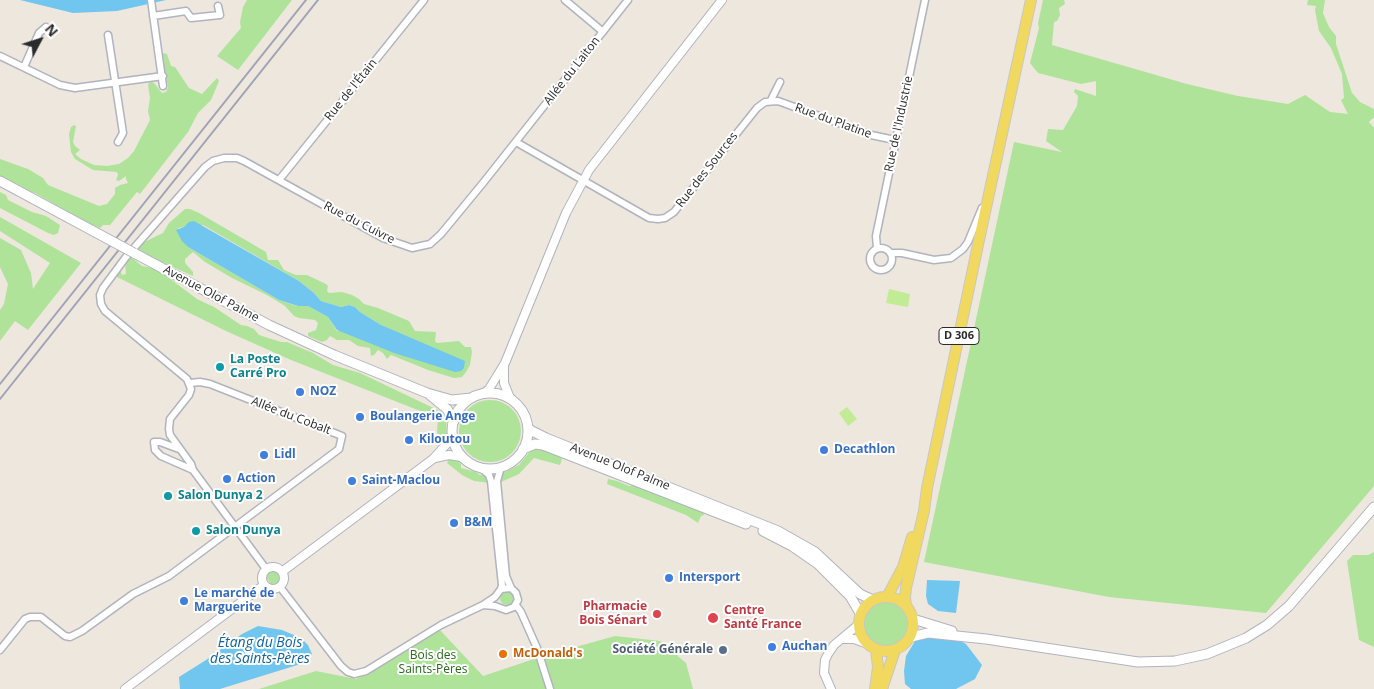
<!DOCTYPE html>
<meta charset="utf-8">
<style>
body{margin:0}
#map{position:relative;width:1374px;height:689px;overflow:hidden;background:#ede7de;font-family:"Open Sans",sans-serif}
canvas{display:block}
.north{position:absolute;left:15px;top:15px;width:50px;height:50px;-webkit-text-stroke:4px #fff;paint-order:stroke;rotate:50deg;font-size:14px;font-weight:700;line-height:20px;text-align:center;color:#2b2b2b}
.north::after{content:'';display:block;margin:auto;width:18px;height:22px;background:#2b2b2b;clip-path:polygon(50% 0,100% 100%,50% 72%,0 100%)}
</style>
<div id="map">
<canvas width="1374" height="689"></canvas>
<div class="north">N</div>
</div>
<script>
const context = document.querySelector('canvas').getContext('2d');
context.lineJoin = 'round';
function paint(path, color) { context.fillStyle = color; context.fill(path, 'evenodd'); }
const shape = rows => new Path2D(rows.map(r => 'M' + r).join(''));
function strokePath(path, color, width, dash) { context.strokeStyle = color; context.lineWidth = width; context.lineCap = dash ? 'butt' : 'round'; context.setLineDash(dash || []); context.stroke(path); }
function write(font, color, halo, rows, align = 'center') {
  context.font = font + ' "Open Sans",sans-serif'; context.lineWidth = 4; context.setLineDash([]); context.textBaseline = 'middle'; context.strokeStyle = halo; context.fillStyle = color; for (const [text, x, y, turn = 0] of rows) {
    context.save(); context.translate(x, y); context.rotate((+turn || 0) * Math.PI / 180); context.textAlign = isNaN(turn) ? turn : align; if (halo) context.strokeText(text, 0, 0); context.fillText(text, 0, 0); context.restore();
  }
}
const green = shape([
 [247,0,292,0,238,70,217,56,241,28,240,22,243,7],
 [1043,0,1064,0,1065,4,1059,8,1060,15,1057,21,1054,22,1052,45,1187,84,1238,96,1288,104,1305,95,1330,112,1348,114,1341,100,1344,98,1342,74,1331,48,1319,31,1315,10,1316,6,1307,5,1308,0,1325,0,1323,13,1329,27,1336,36,1336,44,1352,93,1360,102,1374,109,1374,117,1369,122,1374,128,1374,486,1266,613,1109,597,924,562,1014,142,1062,152,1046,141,1048,129,1063,130,1077,106,1078,96,1074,92,1075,89,1096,96,1096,81,1081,84,1038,73,1030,63,1039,28,1038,23],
 [164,53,167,54,171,66,175,67,189,88,202,94,217,78,219,81,211,100,198,113,188,132,140,194,137,192,110,225,103,225,100,228,94,227,35,193,27,192,0,176,0,159,28,169,43,178,48,185,99,206,107,204,115,194,115,188,120,185,128,183,126,179,126,176,119,181,116,180,118,175,117,172,93,170,75,159,71,152,69,134,71,127,74,125,76,126,73,142,75,146,80,150,75,154,81,159,94,165,107,166,119,164,128,158,134,151,150,120,148,111,150,98,148,85,150,81,154,83,162,93,166,92,168,87,161,55],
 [0,192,6,195,8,200,32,212,46,216,60,225,58,233,54,235,48,233,0,208],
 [185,209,190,209,199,213,266,252,268,260,278,260,284,270,296,275,307,275,326,284,328,286,327,291,329,293,342,292,352,295,359,299,364,304,378,308,409,321,415,331,436,332,435,341,437,343,459,341,465,347,471,347,472,352,470,365,466,372,462,377,454,378,428,370,396,357,391,355,387,359,383,353,378,350,374,355,371,356,370,348,358,346,349,340,337,340,330,336,327,340,322,342,308,336,308,333,316,330,318,323,315,320,299,318,294,316,285,306,267,295,232,278,205,262,193,252,185,259,185,263,193,272,193,276,135,250,140,244,163,233,169,223],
 [203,225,299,281,314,293,321,301,341,307,349,305,355,307,360,312,381,325,337,331,328,317,308,306,297,306,279,300,188,247,178,228],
 [0,217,81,263,28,330,15,321,0,341,0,310,4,304,8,284,0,267,0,238,21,250,31,273,33,289,50,263,0,231],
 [130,256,142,266,157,269,197,299,214,307,241,325,247,326,254,329,259,335,281,342,287,342,313,353,333,365,360,373,446,414,447,443,440,447,437,431,438,418,291,360,226,331,115,276,120,270,122,275,126,274,125,263],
 '459 431a31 31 0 1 1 62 0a31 31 0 1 1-62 0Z',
 [538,446,559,456,562,459,560,465,534,458,519,474,501,482,499,480,501,474,519,465,531,450],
 [449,459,458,460,461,464,461,468,476,472,480,475,488,474,490,483,474,481,462,475,447,463],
 [608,479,617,481,629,486,636,485,667,495,703,512,704,515,701,516,698,523,686,515,607,484],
 [1374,552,1374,647,1359,640,1347,561,1353,555,1368,555],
 [273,570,278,571,281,578,280,583,273,587,268,585,270,583,268,579,265,581,265,578,266,573],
 '500 598a7 7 0 1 1 14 0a7 7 0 1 1-14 0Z',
 '864 624a23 23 0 1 1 46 0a23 23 0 1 1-46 0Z',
 [439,629,483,676,540,657,615,636,660,641,686,663,693,689,259,689,316,671,356,679]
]);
const pitch = shape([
 [889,289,910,294,908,307,886,303],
 [847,407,857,419,848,426,839,413]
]);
const water = shape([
 [20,0,166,0,117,11,73,13],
 [194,221,299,281,314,293,321,301,341,307,349,305,355,307,360,312,381,325,465,361,464,368,461,371,455,372,394,353,337,330,328,317,308,306,298,306,279,300,188,247,182,241,176,230,184,227,189,222],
 [927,580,960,581,956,613,938,611,928,604,926,596],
 [258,626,282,630,301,638,308,645,312,654,307,662,220,689,180,689,179,677,206,660,242,634],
 [925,637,955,638,966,644,982,665,975,679,956,689,911,689,905,684,904,671,906,656,915,641]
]);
const minor = shape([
 [151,0,163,86],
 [565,0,602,31],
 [153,16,186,11,191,18,220,15,218,6],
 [108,35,123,133,118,142],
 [0,56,60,85,75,88,163,76],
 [24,67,39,33,46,27],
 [771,100,780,82],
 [516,142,649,218,658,219,665,218,674,212,757,108,765,102,778,101,871,135,895,140],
 [279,180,424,0],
 '870 259a11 11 0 1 1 22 0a11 11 0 1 1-22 0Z',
 [877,248,876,236,925,0],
 [891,253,902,253,934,260,951,258,963,249,968,242,982,208],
 [179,449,160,442,154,442,155,450,161,456,193,470],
 [480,467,489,475,491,481,502,585,501,589],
 [266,569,193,470,191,464,170,435,169,429,170,419,189,395,191,389,187,379,105,311,101,304,100,295,103,288,126,257,205,167,213,161,224,158,237,158,244,161,383,238,412,248,430,244,441,234,483,183,628,0],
 [280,587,341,666,348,672,354,674,366,671,441,625,483,605,495,597,501,589,511,588],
 [483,605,495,606,506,610,514,607,518,600,516,593,511,588,506,576,497,481,501,467],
 [516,605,521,612,537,648,550,689],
 [0,650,25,619,30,617,41,617,65,636,70,637,82,631,133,594,169,576,339,449,342,436,210,384,200,382,190,383]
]);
const tertiary = shape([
 [504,366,504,383,510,398],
 [484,393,489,389,505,363,566,213,589,170,722,0],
 [435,458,449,455,461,457,468,462],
 '262 578a11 11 0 1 1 22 0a11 11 0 1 1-22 0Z',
 [283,571,433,459,453,437],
 [843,639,854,639,865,643],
 [125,689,264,585],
 [831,689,824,673,825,660,828,654,834,645,858,625]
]);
const secondary = shape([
 [0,181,95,232],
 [134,253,269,325,334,355,427,393,452,400,471,398],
 '452 431a38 38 0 1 1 76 0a38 38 0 1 1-76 0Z',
 [430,395,447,409,454,421],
 [528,428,532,431,546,438,778,531,815,552,860,594,873,600],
 [523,449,535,444,543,445,746,524],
 [763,531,792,546,818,564,850,596,860,613],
 [913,619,952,631],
 [911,637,928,633,986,639,1138,662,1175,661,1207,654,1246,638,1267,625,1289,606,1374,507]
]);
const primary = shape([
 '859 624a27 27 0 1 1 54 0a27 27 0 1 1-54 0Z',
 [887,597,903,567,912,537],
 [906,606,905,597,906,588,924,511,927,488,979,240,1031,0],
 [875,689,878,667,876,650],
 [882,689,895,650]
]);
const rail = shape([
 [0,384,306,0],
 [0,399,318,0]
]);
const secondaryBridge = shape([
 [95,232,134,253]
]);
const markers = [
 [220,367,5,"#0f9aa8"],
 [300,392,5,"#3f7fe0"],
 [360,417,5,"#3f7fe0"],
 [409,440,5,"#3f7fe0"],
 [824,450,5,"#3f7fe0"],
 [264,455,5,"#3f7fe0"],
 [227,479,5,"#3f7fe0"],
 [352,481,5,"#3f7fe0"],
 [168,496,5,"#0f9aa8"],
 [454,523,5,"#3f7fe0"],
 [196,531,5,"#0f9aa8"],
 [669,578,5,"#3f7fe0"],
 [184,601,5,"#3f7fe0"],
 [657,614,5,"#e0444e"],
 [713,618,6,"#e0444e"],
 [772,647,5,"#3f7fe0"],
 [723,650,5,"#5c6f8a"],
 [503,654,5,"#e8710a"]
];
const shields = [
 [959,336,40]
];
const shieldNames = [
 ["D 306",959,336]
];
const streetNames = [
 ["Allée du Laiton",572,71,-52],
 ["Rue de l'Étain",351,90,-51],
 ["Rue du Platine",833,121,20],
 ["Rue de l'Industrie",899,124,-78],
 ["Rue des Sources",707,170,-52],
 ["Rue du Cuivre",359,223,27],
 ["Avenue Olof Palme",211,294,28],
 ["Allée du Cobalt",291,416,21],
 ["Avenue Olof Palme",620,467,22]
];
const cultureNames = [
 ["La Poste",230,360],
 ["Carré Pro",230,374],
 ["Salon Dunya 2",178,496],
 ["Salon Dunya",206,531]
];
const shopNames = [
 ["NOZ",310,392],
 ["Boulangerie Ange",370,417],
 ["Kiloutou",419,440],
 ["Decathlon",834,450],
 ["Lidl",274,455],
 ["Action",237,479],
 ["Saint-Maclou",362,481],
 ["B&M",464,523],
 ["Intersport",679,578],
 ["Le marché de",194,594],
 ["Marguerite",194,608],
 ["Auchan",782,647]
];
const healthNames = [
 ["Pharmacie",647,607],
 ["Bois Sénart",647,621],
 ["Centre",724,611,"left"],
 ["Santé France",724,625,"left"]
];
const serviceNames = [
 ["Société Générale",713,650]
];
const foodNames = [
 ["McDonald's",513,654]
];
const parkNames = [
 ["Bois des",433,656],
 ["Saints-Pères",433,670]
];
const waterNames = [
 ["Étang du Bois",260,643],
 ["des Saints-Pères",260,659]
];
paint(green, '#afe39a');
paint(pitch, '#c2eb96');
paint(water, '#71c6ef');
strokePath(minor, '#b1b3bf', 9);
strokePath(tertiary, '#b1b3bf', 10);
strokePath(secondary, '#b1b3bf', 11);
strokePath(primary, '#c8c8c8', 12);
strokePath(minor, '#fff', 6);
strokePath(tertiary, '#fff', 8);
strokePath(secondary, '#fff', 9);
strokePath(primary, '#f1d85f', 10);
strokePath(rail, '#a0a2b6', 2);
strokePath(secondaryBridge, '#b1b3bf', 11, []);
strokePath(secondaryBridge, '#fff', 9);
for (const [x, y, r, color] of markers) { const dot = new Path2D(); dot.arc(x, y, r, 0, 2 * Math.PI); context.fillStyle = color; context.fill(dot); strokePath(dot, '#fff', 2); }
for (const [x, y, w] of shields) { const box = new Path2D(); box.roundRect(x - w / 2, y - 8.5, w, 17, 4); context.fillStyle = '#fff'; context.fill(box); strokePath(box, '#2b2b2b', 1); }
write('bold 11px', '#2b2b2b', null, shieldNames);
write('12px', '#2b2b2b', '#fff', streetNames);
write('bold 12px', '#0d838f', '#fff', cultureNames, 'left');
write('bold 12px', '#366cbe', '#fff', shopNames, 'left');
write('bold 12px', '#be3a42', '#fff', healthNames, 'right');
write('bold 12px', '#4e5e75', '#fff', serviceNames, 'right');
write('bold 12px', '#c56008', '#fff', foodNames, 'left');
write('12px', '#26691a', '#fff', parkNames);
write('italic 14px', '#0d639d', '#fff', waterNames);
</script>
